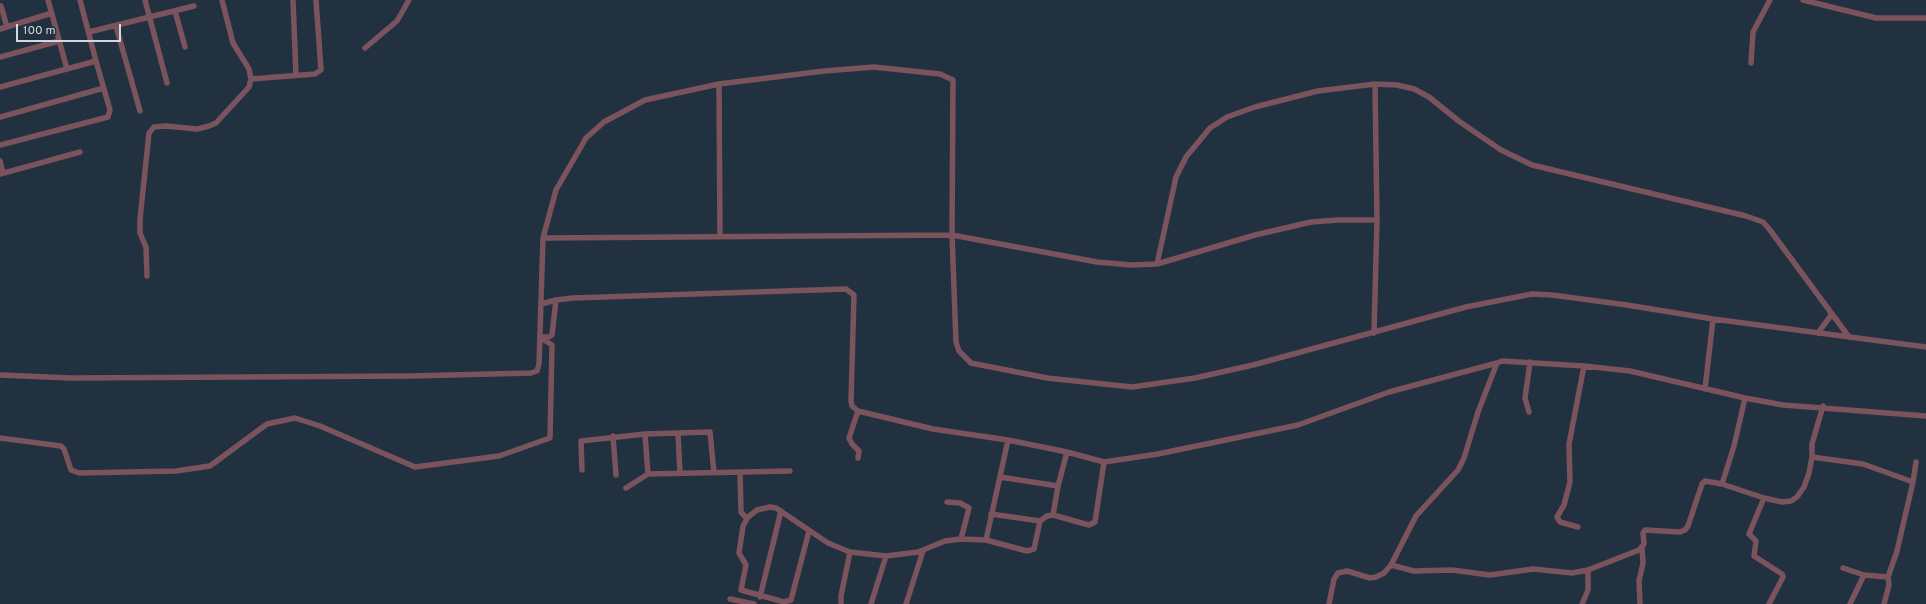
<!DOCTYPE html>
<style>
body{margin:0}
#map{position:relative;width:1926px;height:604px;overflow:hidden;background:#223140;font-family:Overpass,sans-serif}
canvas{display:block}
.scale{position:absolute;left:16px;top:24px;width:105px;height:18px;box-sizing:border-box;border:2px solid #d0d9e3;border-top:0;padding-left:5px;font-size:12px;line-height:14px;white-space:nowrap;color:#d0d9e3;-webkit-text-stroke:3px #223140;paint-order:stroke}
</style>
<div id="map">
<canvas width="1926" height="604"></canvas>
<div class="scale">100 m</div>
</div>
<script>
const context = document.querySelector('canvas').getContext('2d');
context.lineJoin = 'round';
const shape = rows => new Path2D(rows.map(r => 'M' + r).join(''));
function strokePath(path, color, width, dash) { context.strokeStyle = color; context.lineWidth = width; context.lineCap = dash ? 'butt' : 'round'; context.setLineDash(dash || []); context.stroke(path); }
const minor = shape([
 [48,0,67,69],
 [145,0,167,83],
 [293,0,296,75],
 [1803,0,1876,18,1926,18],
 [1,6,7,27],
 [175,11,185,47],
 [116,26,140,111],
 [0,29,52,13],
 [89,32,194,6],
 [365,48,397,21,409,0],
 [0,57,59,41],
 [1751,63,1753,32,1770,0],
 [251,79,315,74,321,70,316,0],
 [719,84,720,236],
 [0,87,96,61,80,0],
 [0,117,104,88],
 [0,145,108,117,110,110,96,61],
 [0,161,3,173],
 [0,174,80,152],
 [543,238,952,235,1097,262,1131,265,1157,264,1255,235,1311,222,1338,220,1377,220,1375,84,1397,85,1414,89,1429,97,1460,122,1501,150,1532,165,1746,216,1763,222,1770,230,1849,337],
 [1157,264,1176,177,1186,157,1210,128,1227,117,1255,107,1318,91,1375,84],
 [147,276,146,247,140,233,140,219,149,133,154,127,166,126,197,129,209,126,216,123,249,87,251,79,249,69,233,43,222,0],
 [541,304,556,300],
 [1374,333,1377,220],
 [1818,333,1832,314],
 [541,337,549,337,552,335,556,300,573,298,846,289,854,295,851,401,852,406,858,411,933,429,1008,440,1067,452,1104,462,1158,454,1298,425,1389,392,1497,363],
 [0,375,71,378,412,376,531,373,537,371,539,364,543,238,556,190,586,138,604,122,645,100,719,84,824,71,874,67,940,74,953,80,952,235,956,342,959,351,971,363,1047,378,1132,387,1195,378,1253,365,1466,307,1532,294,1552,295,1627,305,1713,319,1926,347],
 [1705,389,1713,319],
 [858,411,849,438,852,444,859,451,858,458],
 [1529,412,1525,398,1530,362],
 [678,433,680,473],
 [645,434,648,474],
 [613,436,616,475],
 [0,438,61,446,64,449,71,470,79,473,176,471,210,466,267,424,295,418,320,426,415,467,499,456,550,438,552,345,541,338],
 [1812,457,1863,464,1913,482,1897,551,1888,577,1889,585,1884,604],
 [582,470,581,441,645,434,710,432,714,473],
 [740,472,741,512,747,519],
 [1000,477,1058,486,1067,452],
 [1913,482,1916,462],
 [1722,484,1734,446,1745,398],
 [626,488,648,474,790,471],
 [1764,498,1749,534,1756,541,1754,556,1782,574,1783,577,1769,604],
 [947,502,960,503,969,508,961,539],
 [991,514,1040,521],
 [1053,515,1089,525,1095,522,1104,462],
 [1578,527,1560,522,1557,517,1564,505,1570,482,1569,444,1584,366],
 [809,531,791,600,784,602,741,590,746,565,739,553,743,526,748,517,757,510,770,507,776,508,828,543,850,552,886,556,918,552,945,541,961,539,986,540,1027,551,1034,549,1040,521,1047,516,1053,515,1058,486],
 [986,540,1008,440],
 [1391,565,1414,571,1452,570,1490,575,1533,569,1572,573,1588,570,1639,550,1644,544,1643,533,1645,530,1680,532,1685,530,1688,526,1702,484,1705,481,1722,484,1764,498,1782,502,1791,501,1797,497,1804,487,1809,473,1812,457,1812,444,1823,406],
 [1843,568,1864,575,1888,577],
 [760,597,781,511],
 [730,599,754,604],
 [841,604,841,596,850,552],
 [871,604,886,556],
 [906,604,923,551],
 [1329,604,1334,579,1338,573,1347,571,1370,578,1376,577,1384,573,1391,565,1416,516,1458,470,1464,458,1478,412,1495,368,1497,363,1502,361,1584,366,1630,371,1745,398,1783,405,1926,416],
 [1582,604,1588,590,1588,570],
 [1640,604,1639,581,1643,563,1642,548],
 [1850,604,1864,575]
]);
strokePath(minor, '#7a535c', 5.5);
</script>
